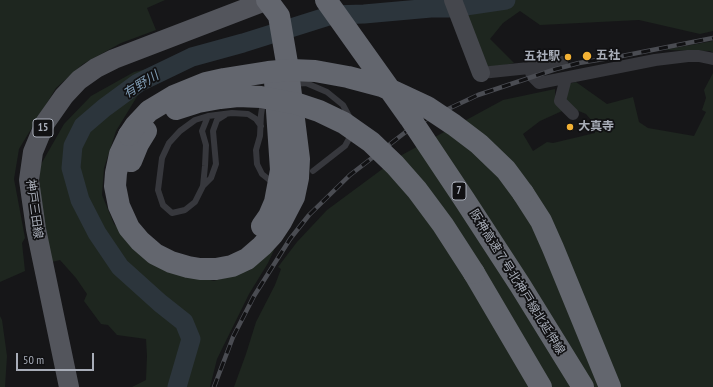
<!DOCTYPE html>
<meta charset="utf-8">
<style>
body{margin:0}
#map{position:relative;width:713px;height:387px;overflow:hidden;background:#161618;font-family:"PT Sans Narrow",sans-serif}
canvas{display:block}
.scale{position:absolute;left:16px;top:353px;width:78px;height:18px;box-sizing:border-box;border:2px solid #a8adb8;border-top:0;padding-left:5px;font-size:12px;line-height:14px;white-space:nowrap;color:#a8adb8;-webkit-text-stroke:3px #111113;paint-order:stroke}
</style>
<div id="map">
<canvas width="713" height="387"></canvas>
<div class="scale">50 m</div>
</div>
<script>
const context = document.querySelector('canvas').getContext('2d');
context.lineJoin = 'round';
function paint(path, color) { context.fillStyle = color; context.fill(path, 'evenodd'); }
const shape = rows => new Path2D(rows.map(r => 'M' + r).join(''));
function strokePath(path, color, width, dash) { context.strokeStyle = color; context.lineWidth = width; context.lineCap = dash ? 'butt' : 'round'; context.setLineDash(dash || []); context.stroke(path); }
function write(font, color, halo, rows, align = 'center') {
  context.font = font + ' "PT Sans Narrow","Noto Sans JP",sans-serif'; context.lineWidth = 3.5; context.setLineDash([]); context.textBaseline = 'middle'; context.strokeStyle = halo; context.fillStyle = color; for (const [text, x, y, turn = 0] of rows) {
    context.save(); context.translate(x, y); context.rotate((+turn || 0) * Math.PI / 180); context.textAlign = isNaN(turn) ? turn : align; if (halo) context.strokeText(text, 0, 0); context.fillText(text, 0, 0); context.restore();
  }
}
const green = shape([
 [0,0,165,0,147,8,156,30,121,43,83,64,56,88,19,149,14,179,25,238,22,243,25,271,0,282],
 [463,0,713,0,713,31,700,34,639,20,540,25,520,11,503,23,490,39,514,63,485,69],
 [713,41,713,53,710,51,664,50],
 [155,67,116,131,104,168,102,195,114,224,156,265,214,281,250,270,272,249,275,248,268,263,249,294,217,359,210,387,132,387,146,380,147,356,146,339,117,335,108,325,101,324,84,301,87,294,76,278,60,260,52,262,39,207,40,166,64,124,91,96,134,72],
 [713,73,713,387,234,387,246,354,256,322,275,285,281,269,278,267,297,242,327,210,400,156,503,100,555,89,555,101,562,111,540,121,523,134,533,151,547,142,553,143,595,133,592,121,586,114,574,109,565,101,568,84,576,82,607,104,633,97,639,122,648,128,694,136,706,112,702,110,706,98,704,90],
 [0,316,2,320,7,356,5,387,0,387]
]);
const river = shape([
 [177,387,191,339,184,322,160,303,120,267,97,233,80,200,71,168,73,146,83,126,104,108,138,83,192,57,243,43,332,15,364,14,431,8,452,8,506,0]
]);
const lane = shape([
 [294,84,306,83,327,92,343,105,350,118],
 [263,102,261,115,260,136,256,150,257,164,262,174,272,182],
 [208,116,202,131,206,145,205,166,203,186,195,202,185,210,172,213,163,205,158,190,162,158,169,143,180,131,195,120,208,116,232,113,248,114,256,119,261,126],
 [313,171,345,146,350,137,350,133],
 [203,186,211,178,216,164,213,131,217,120,225,115]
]);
const street = shape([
 [529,68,562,62],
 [481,73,529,68,533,77,539,83,655,60,688,56,699,56,713,59],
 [566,78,560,101,573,114]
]);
const secondary = shape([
 [453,0,481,73]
]);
const primary = shape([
 [69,387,36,229,29,180,33,152,45,123,64,96,79,80,96,68,114,59,268,0]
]);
const highway = shape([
 [129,135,120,154,116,173,115,186,119,206,129,228,140,241,155,254,171,262,188,267,200,269,216,269,232,266,247,259,262,246,273,234,281,222,294,197,298,178,299,159,287,63,279,16,267,0],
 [131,161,138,144,146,131],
 [523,193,541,221,553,248,610,387],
 [262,226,269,216,275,202,281,170,275,81],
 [474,273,541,387]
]);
const rail = shape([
 [214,387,233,337,254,296,290,239,309,215,350,175,416,124,478,95,556,69,579,63,622,56,713,38]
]);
const highwayBridge = shape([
 [326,0,410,118,464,199,520,285,583,387],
 [176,109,198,102,220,98,238,96,261,97,298,104,319,111,344,123,371,142,395,165,417,190,443,225,474,273],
 [129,135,135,126,149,111,174,96,206,83,224,79,268,72,291,70,315,71,348,77,382,86,427,107,454,125,479,144,506,170,523,193]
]);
const markers = [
 [587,56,5,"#f2b134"],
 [568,57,4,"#f2b134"],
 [570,127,4,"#f2b134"]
];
const shields = [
 [43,128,20],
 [459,191,14]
];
const shieldNames = [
 ["15",43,128],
 ["7",459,191]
];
const poiNames = [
 ["五社",596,56],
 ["五社駅",560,57,"right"],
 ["大真寺",578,127]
];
const streetNames = [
 ["神戸三田線",34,209,82],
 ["阪神高速７号北神戸線北延伸線",517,282,58]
];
const waterNames = [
 ["有野川",141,85,-32]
];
paint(green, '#1e261f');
strokePath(river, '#2c353c', 19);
strokePath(lane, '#37383d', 6);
strokePath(street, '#37383d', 12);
strokePath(secondary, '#45474d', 18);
strokePath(primary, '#53555c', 20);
strokePath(highway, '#63666e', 22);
strokePath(rail, '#4a4c52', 4.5);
strokePath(rail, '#111113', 3, [9]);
strokePath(highwayBridge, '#63666e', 22);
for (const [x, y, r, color] of markers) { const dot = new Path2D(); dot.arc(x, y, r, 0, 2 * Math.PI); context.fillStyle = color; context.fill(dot); strokePath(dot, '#111113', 1.5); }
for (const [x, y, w] of shields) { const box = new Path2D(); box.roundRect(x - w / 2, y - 9, w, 18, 3); context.fillStyle = '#111113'; context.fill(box); strokePath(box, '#a8adb8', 1); }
write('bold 11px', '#a8adb8', null, shieldNames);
write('bold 12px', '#a8adb8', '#111113', poiNames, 'left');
write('12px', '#a8adb8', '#111113', streetNames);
write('italic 13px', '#7f9bb3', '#111113', waterNames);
</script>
